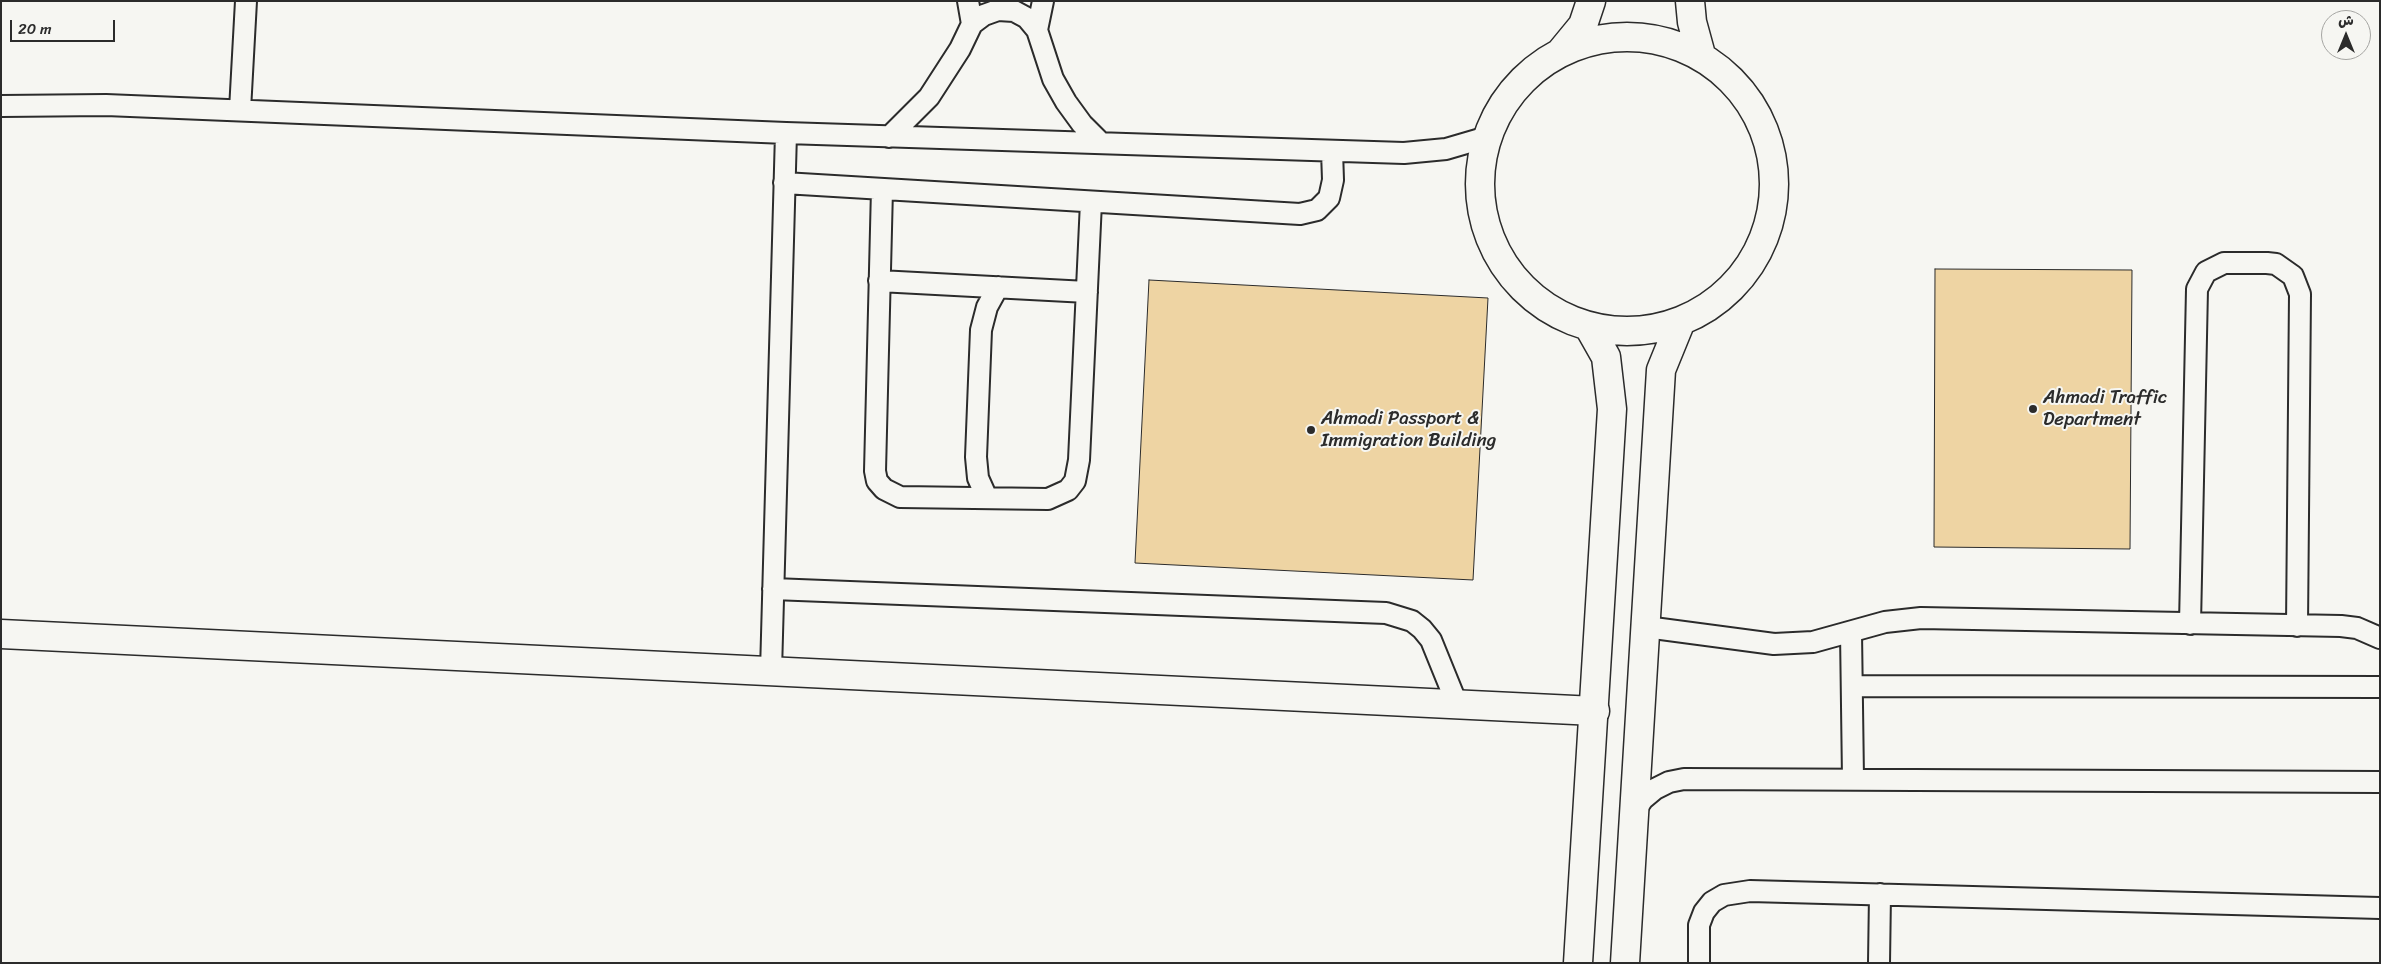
<!DOCTYPE html>
<meta charset="utf-8">
<style>
body{margin:0}
#map{position:relative;width:2381px;height:964px;overflow:hidden;background:#f6f6f2;font-family:Sriracha,"Playpen Sans Arabic",sans-serif}
canvas{display:block}
.frame{position:absolute;inset:0;border:2px solid #2b2b2b;pointer-events:none}
.north{position:absolute;left:2321px;top:10px;width:50px;height:50px;box-sizing:border-box;background:#f6f6f2;border:1px solid #a5a5a2;border-radius:50%;rotate:0deg;font-size:14px;font-weight:700;line-height:20px;text-align:center;color:#2b2b2b}
.north::after{content:'';display:block;margin:auto;width:18px;height:22px;background:#2b2b2b;clip-path:polygon(50% 0,100% 100%,50% 72%,0 100%)}
.scale{position:absolute;left:10px;top:20px;width:105px;height:22px;box-sizing:border-box;border:2px solid #2b2b2b;border-top:0;padding-left:6px;font-size:15px;line-height:18px;white-space:nowrap;color:#2b2b2b;-webkit-text-stroke:4px #f6f6f2;paint-order:stroke}
</style>
<div id="map">
<canvas width="2381" height="964"></canvas>
<div class="frame"></div>
<div class="north">ش</div>
<div class="scale">20 m</div>
</div>
<script>
const context = document.querySelector('canvas').getContext('2d');
context.lineJoin = 'round';
function paint(path, color) { context.fillStyle = color; context.fill(path, 'evenodd'); }
const shape = rows => new Path2D(rows.map(r => 'M' + r).join(''));
function strokePath(path, color, width, dash) { context.strokeStyle = color; context.lineWidth = width; context.lineCap = dash ? 'butt' : 'round'; context.setLineDash(dash || []); context.stroke(path); }
function write(font, color, halo, rows, align = 'center') {
  context.font = font + ' Sriracha,sans-serif'; context.lineWidth = 4; context.setLineDash([]); context.textBaseline = 'middle'; context.strokeStyle = halo; context.fillStyle = color; for (const [text, x, y, turn = 0] of rows) {
    context.save(); context.translate(x, y); context.rotate((+turn || 0) * Math.PI / 180); context.textAlign = isNaN(turn) ? turn : align; if (halo) context.strokeText(text, 0, 0); context.fillText(text, 0, 0); context.restore();
  }
}
const building = shape([
 [1935,269,2132,270,2130,549,1934,547,1935,269],
 [1149,280,1488,298,1473,580,1135,563,1149,280]
]);
const lane = shape([
 [968,1,972,24],
 [1037,30,1043,1],
 [1,106,106,105,786,133,1404,153,1446,149,1487,137],
 [240,110,246,1],
 [889,137,929,97,960,49,972,24,984,15,998,10,1014,11,1027,18,1037,30,1053,79,1066,102,1082,124,1100,142],
 [784,183,1300,214,1317,210,1329,198,1333,180,1332,151],
 [882,189,875,471,877,481,884,489,900,497,1048,499,1068,490,1075,481,1079,460,1091,202],
 [879,281,1087,292],
 [987,498,978,478,976,457,981,330,987,307,998,287],
 [773,589,1386,613,1412,621,1422,629,1431,640,1457,704],
 [2190,624,2197,289,2206,272,2224,263,2267,263,2276,264,2293,276,2300,294,2297,626],
 [1646,627,1774,644,1813,642,1885,622,1921,618,2341,626,2357,628,2380,638],
 [1851,632,1853,779],
 [771,671,786,133],
 [1852,686,2380,687],
 [1634,812,1643,799,1655,789,1669,782,1684,779,2380,782],
 [1699,963,1699,925,1704,912,1712,902,1724,895,1750,891,2380,908],
 [1879,963,1880,894]
]);
const street = shape([
 [1,634,1595,711]
]);
const secondary = shape([
 [1690,1,1692,22,1701,55],
 '1480 184a147 147 0 1 1 294 0a147 147 0 1 1-294 0Z',
 [1560,53,1583,25,1591,1],
 [1578,963,1612,409,1606,357,1589,327],
 [1625,963,1661,370,1681,321]
]);
const markers = [
 [2033,409,5,"#2b2b2b"],
 [1311,430,5,"#2b2b2b"]
];
const poiNames = [
 ["Ahmadi Traffic",2043,398],
 ["Department",2043,420],
 ["Ahmadi Passport &",1321,419],
 ["Immigration Building",1321,441]
];
paint(building, '#eed4a3');
strokePath(building, '#2b2b2b', 1);
strokePath(lane, '#2b2b2b', 24);
strokePath(street, '#2b2b2b', 31);
strokePath(secondary, '#2b2b2b', 31);
strokePath(lane, '#f6f6f2', 20);
strokePath(street, '#f6f6f2', 28);
strokePath(secondary, '#f6f6f2', 28);
for (const [x, y, r, color] of markers) { const dot = new Path2D(); dot.arc(x, y, r, 0, 2 * Math.PI); context.fillStyle = color; context.fill(dot); strokePath(dot, '#f6f6f2', 2); }
write('19px', '#2b2b2b', '#f6f6f2', poiNames, 'left');
</script>
